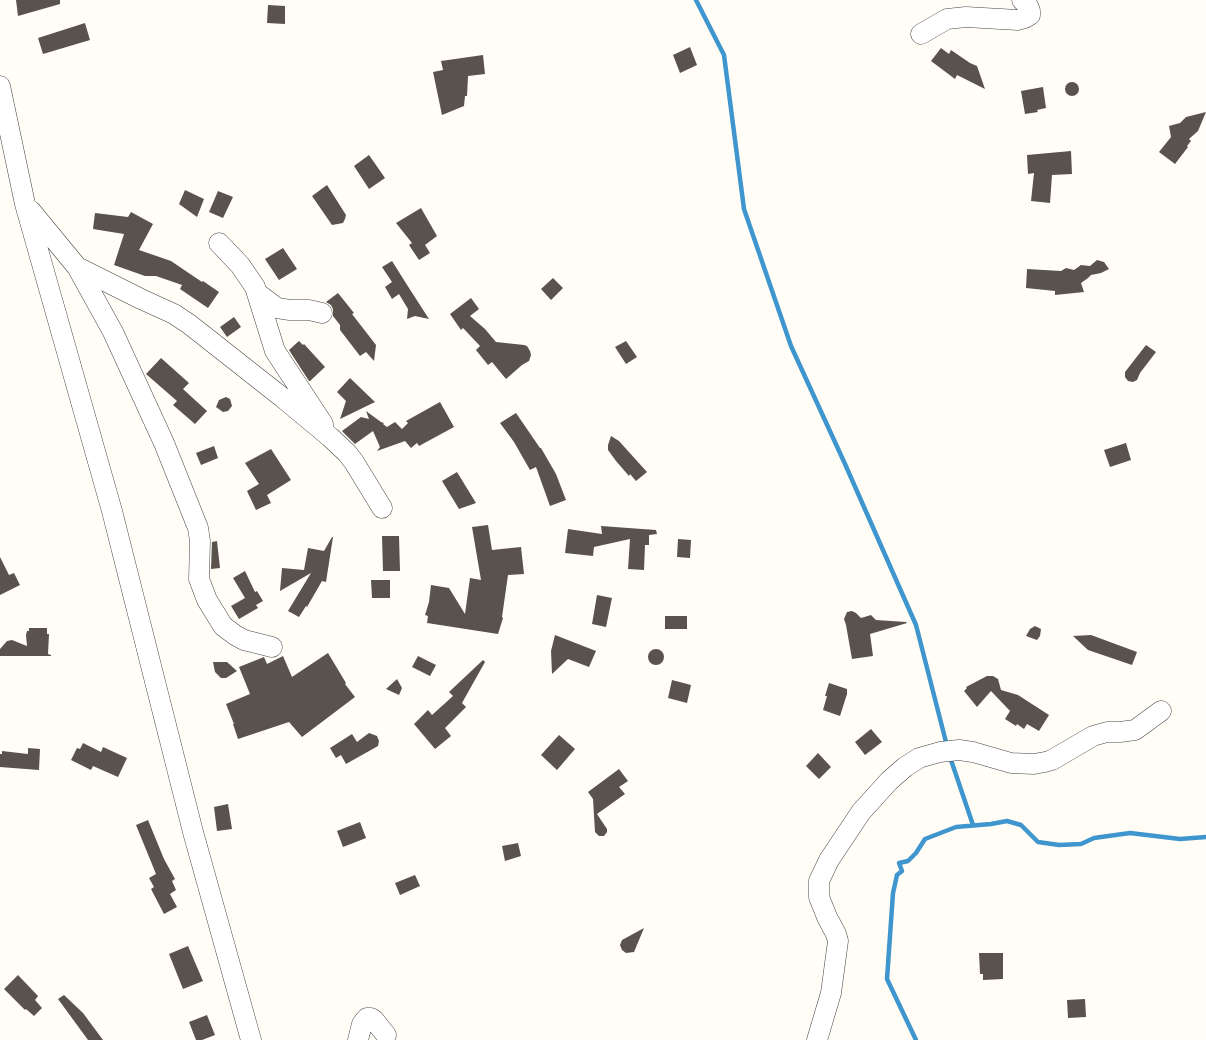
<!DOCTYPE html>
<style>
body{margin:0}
canvas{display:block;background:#fffdf5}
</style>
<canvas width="1206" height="1040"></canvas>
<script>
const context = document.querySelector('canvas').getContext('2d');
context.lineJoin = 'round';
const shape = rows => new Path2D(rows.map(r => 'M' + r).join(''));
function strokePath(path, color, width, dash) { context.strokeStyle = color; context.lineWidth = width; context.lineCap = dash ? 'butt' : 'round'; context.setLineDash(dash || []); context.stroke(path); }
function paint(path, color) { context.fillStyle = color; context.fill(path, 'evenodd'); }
const stream = shape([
 [696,0,724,55,744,209,791,346,845,464,916,625,947,746],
 [950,757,973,825],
 [916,1040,887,979,893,893,897,875,902,871,899,863,908,861,916,853,925,839,956,827,991,824,1007,821,1021,825,1038,842,1059,845,1081,844,1094,838,1130,833,1180,839,1206,837]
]);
const building = shape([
 [16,0,60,0,60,4,18,16],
 [268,5,285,6,285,24,267,23],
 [85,23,90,40,43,54,38,38],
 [690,47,697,65,680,73,673,55],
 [941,48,949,54,951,50,970,63,977,66,985,89,957,75,955,79,931,61],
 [483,55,485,74,468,76,467,96,465,96,464,106,442,115,433,72,443,70,441,61],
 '1065 89a7 7 0 1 1 14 0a7 7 0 1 1-14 0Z',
 [1043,87,1046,108,1037,110,1038,112,1025,114,1021,91],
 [1206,112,1198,131,1189,139,1191,141,1187,146,1188,147,1175,164,1159,152,1171,137,1169,126,1180,123,1186,117],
 [1071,151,1072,174,1052,175,1050,203,1031,201,1034,173,1028,174,1027,155],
 [369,155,385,178,369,189,354,166],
 [327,185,346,215,345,219,343,223,332,225,312,196],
 [185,190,204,199,197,217,179,204],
 [218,191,233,197,223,218,209,212],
 [421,208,437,236,425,245,430,253,419,260,409,245,412,243,396,223],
 [131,212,153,224,139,250,171,261,202,282,203,281,219,292,208,308,180,289,182,285,156,276,145,276,114,265,124,234,93,229,95,213,128,217],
 [283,248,297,269,279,280,265,259],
 [1097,260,1104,262,1109,269,1101,273,1091,275,1088,278,1081,283,1084,292,1055,295,1055,291,1026,288,1027,269,1061,271,1066,268,1074,270,1081,265,1090,266],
 [392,261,409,288,429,319,415,316,407,319,408,309,399,294,392,299,385,287,392,282,382,267],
 [553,278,563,288,551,300,541,289],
 [338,293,354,313,352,314,376,345,374,361,366,352,360,356,340,330,340,325,333,316,333,309,331,305,326,302],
 [471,298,479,309,470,316,485,329,496,342,524,345,527,346,530,351,531,355,529,361,522,365,506,379,492,362,488,365,476,350,480,346,463,328,461,330,450,314],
 [234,317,241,327,227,337,220,327],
 [299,341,303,345,304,344,325,367,310,381,309,381,289,350],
 [626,341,637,357,626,364,615,347],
 [1146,345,1156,352,1140,373,1137,380,1133,382,1128,381,1125,377,1125,372],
 [161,358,189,383,183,389,207,411,195,424,173,405,177,401,146,374],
 [350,378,375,402,340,419,346,401,337,392],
 [226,397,230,399,232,406,228,411,223,412,216,407,219,400],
 [440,402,454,427,419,446,417,443,411,448,405,441,377,451,380,447,373,431,355,444,342,431,361,417,369,419,366,411,381,422,384,423,383,424,387,427,395,422,402,429,408,423,406,421],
 [516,413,540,448,541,448,556,474,566,500,550,506,536,467,530,470,514,442,500,423],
 [611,436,619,441,647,472,636,481,630,474,629,476,616,461,608,450,608,445],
 [1126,443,1131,460,1110,467,1104,450],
 [214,446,218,458,201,465,196,453],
 [271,449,291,480,267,495,271,503,256,510,247,491,259,484,245,463],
 [457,472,476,503,459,509,442,481],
 [488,525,492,550,521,547,524,574,508,575,502,617,503,618,498,634,427,623,428,616,425,615,429,602,431,585,449,588,465,614,470,578,481,580,472,527],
 [601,526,656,530,657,534,649,535,649,545,645,545,644,570,628,569,630,539,594,547,593,556,565,553,568,529,602,534],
 [382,536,399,536,400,571,383,571],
 [332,537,333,537,326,582,322,581,307,607,306,606,299,617,288,611,311,573,280,591,282,568,304,570,308,548,324,551],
 [678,539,691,540,690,558,677,557],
 [217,541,220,568,211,569,212,542],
 [0,557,9,575,14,573,20,585,0,595],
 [245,571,255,592,257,591,263,601,256,605,258,608,239,619,231,606,245,598,233,578],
 [371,580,390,580,390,598,372,598],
 [597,595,612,598,606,627,592,624],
 [852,611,856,613,861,618,871,615,876,620,906,622,907,623,870,634,873,656,852,659,846,625,844,619,847,612],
 [665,616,687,616,687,629,665,629],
 [1035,626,1041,629,1040,636,1037,640,1026,636,1030,629],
 [29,628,47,628,47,634,49,634,48,654,51,655,51,656,0,656,0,649,7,641,12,640,27,646,26,635,27,631,29,631],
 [555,635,596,651,589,667,568,659,552,674,551,651],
 [1091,635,1137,652,1132,665,1088,650,1073,636],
 '648 657a8 8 0 1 1 16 0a8 8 0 1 1-16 0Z',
 [328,653,346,683,345,684,355,697,302,737,289,722,238,739,233,724,234,724,226,704,250,694,239,667,264,657,267,664,283,656,292,677],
 [418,656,436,665,430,676,412,667],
 [483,660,485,662,462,703,466,707,445,728,451,736,435,749,414,724,428,710,432,715,453,696,449,692],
 [213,662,227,662,237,671,226,678,221,678,215,672],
 [987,676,993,676,998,679,1001,690,1018,695,1049,715,1039,731,1027,724,1024,729,1017,724,1016,726,1005,719,1010,711,991,691,977,707,964,691,967,688,966,687],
 [397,679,402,688,399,695,386,689],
 [672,680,691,685,687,703,668,698],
 [829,683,847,689,847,694,840,716,823,710,827,696,825,696],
 [871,729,882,742,865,755,855,742],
 [369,733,377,736,379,741,378,746,346,764,341,755,336,758,330,748,352,734,357,742],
 [559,735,575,749,557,770,541,755],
 [83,743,101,752,103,747,127,758,118,777,93,766,91,770,71,760,77,748,80,749],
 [28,748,40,749,39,770,0,767,0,754,2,754,2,751,28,754],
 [818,753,831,767,819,779,806,766],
 [619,769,628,781,619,787,625,794,597,814,607,829,607,832,604,836,599,836,595,832,593,799,588,792],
 [228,804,232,829,217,831,214,807],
 [148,820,164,859,175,879,172,881,176,890,170,894,177,907,164,914,151,889,154,887,149,878,156,874,136,825],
 [360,822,366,838,343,847,337,831],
 [518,843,521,856,505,861,502,846],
 [415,875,420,886,400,895,395,883],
 [644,928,634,952,626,953,622,950,620,945,622,940],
 [188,946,203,981,183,989,169,954],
 [979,953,1003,953,1003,979,983,980,983,974,980,974],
 [18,975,38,996,35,1000,42,1008,34,1016,26,1009,25,1010,4,989],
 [64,995,83,1013,103,1040,88,1040,58,999],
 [1085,999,1086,1017,1068,1018,1067,1000],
 [207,1015,215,1035,202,1040,196,1040,189,1022]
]);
const minor = shape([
 [921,34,947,19,966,17,1018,20,1025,18,1030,15,1030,11,1028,6,1022,0],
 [0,86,25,204,112,511,193,832,251,1040],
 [31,211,77,267,113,332,164,443,198,528,200,541,199,579,207,600,223,626,235,635,244,640,272,647],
 [219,243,240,265,255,287,275,351,323,424],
 [77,267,141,299,174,314,189,324,283,398,330,437,347,453,354,462,382,508],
 [257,293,277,308,290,310,309,310,322,313],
 [358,1040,362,1024,367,1018,371,1018,374,1020,386,1035],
 [817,1040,831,993,838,941,836,934,827,917,819,897,819,881,829,860,861,812,889,781,905,767,919,758,940,752,959,750,973,752,1011,763,1034,764,1045,762,1052,760,1093,736,1107,732,1120,732,1135,730,1161,711]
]);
strokePath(stream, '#3f96cf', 4.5);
paint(building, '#5a524d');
strokePath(minor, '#444', 21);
strokePath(minor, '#fff', 20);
</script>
